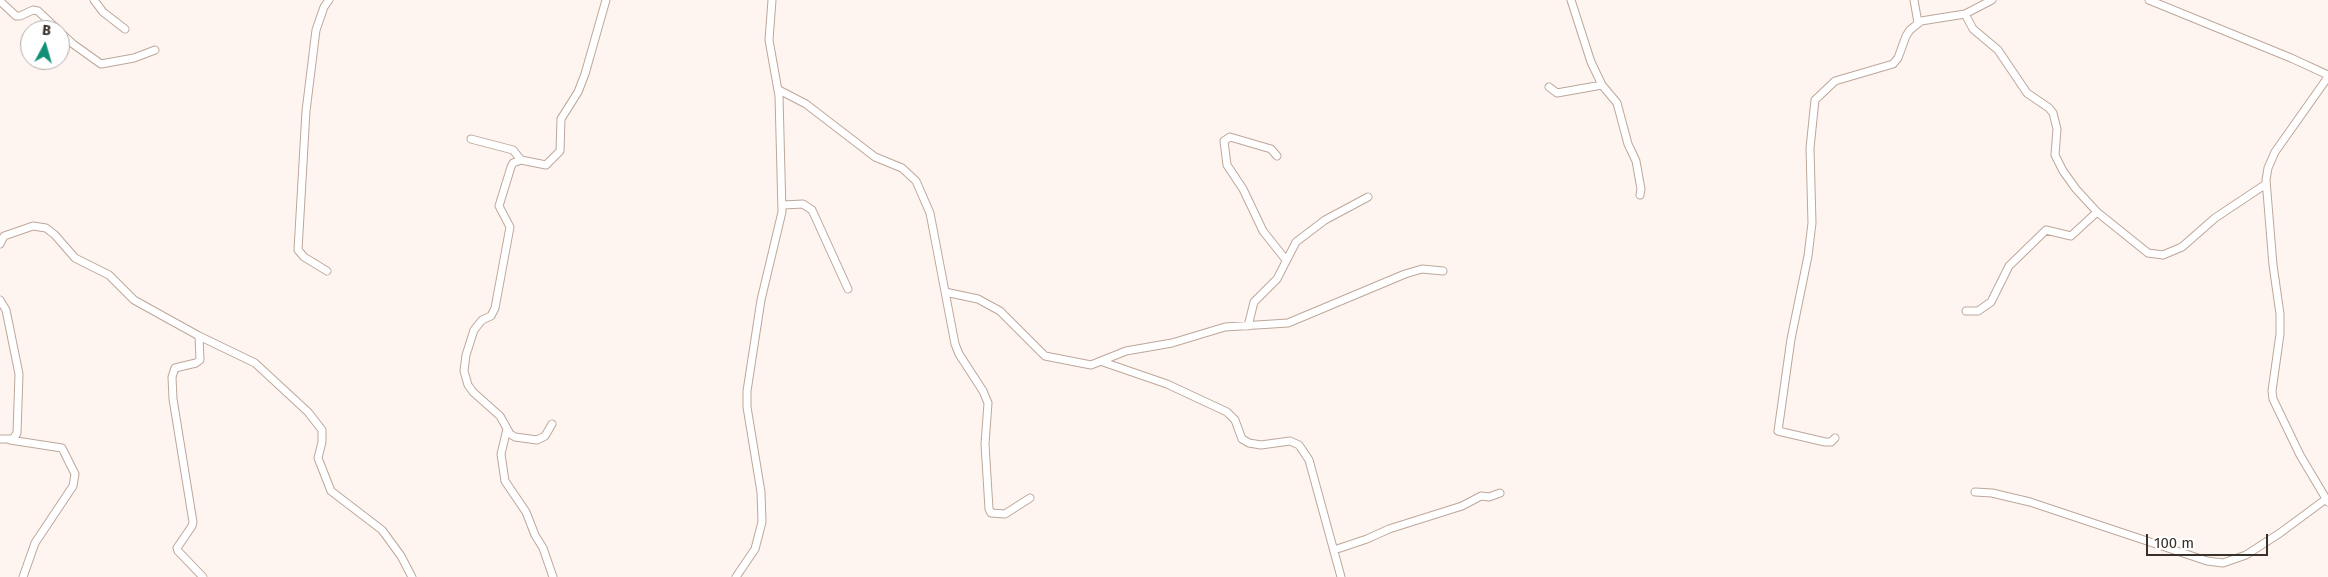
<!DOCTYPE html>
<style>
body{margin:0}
#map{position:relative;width:2328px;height:577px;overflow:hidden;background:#fff5f0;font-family:"Fira Sans",sans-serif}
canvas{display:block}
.north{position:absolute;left:20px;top:20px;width:50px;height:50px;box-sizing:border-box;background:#fff;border:1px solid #b0acaa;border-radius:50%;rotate:6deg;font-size:14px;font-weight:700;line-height:20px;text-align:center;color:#39302a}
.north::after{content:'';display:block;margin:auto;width:18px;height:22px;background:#119076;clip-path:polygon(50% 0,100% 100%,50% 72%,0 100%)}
.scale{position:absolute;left:2146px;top:534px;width:122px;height:22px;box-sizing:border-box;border:2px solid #39302a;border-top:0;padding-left:6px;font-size:15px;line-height:18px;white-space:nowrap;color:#39302a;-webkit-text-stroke:4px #fff;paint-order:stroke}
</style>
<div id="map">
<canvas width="2328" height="577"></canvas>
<div class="north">B</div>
<div class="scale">100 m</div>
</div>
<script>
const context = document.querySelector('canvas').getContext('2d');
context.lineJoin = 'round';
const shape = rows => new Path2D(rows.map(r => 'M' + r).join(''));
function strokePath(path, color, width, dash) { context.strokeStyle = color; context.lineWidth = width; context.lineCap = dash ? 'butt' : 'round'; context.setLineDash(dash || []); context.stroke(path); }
const street = shape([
 [94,0,103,12,125,29],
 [1571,0,1591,62,1602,85,1617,103,1628,144,1636,161,1641,189,1640,195],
 [1914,0,1918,23],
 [2149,0,2291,58,2328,75],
 [0,1,16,16,20,16,33,10,38,11,58,30],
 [1965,14,1973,29,1998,50,2027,93,2049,108,2053,113,2057,129,2055,155,2063,171,2076,189,2097,212,2148,253,2163,255,2182,247,2215,218,2266,184],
 [60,32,73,44,101,64,134,58,155,50],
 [2328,77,2275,152,2268,168,2266,180,2273,265,2280,314,2280,334,2272,391,2273,399,2300,455,2328,502],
 [1549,87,1557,93,1602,85],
 [779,90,806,104,875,157,902,168,916,181,930,213,955,344,959,354,983,391,988,403,985,444,989,509,991,513,1005,514,1030,498],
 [471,139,513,150,521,160],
 [1277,156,1271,149,1230,137,1224,141,1227,165,1243,189,1263,231,1286,260],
 [783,205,803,204,812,210,848,289],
 [0,244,4,236,10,234,33,226,46,228,55,235,75,258,109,275,134,300,199,336,200,360,196,363,175,368,172,377,173,399,193,522,192,526,177,548,178,551,203,577],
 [327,271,304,257,298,250,306,111,316,30,324,7,329,0],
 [945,292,978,299,1000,311,1045,356,1091,365,1126,351,1172,343,1225,327,1288,323,1405,274,1422,269,1443,271],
 [0,300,6,310,19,374,17,433,13,439,0,439],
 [1966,311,1978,311,1991,302,2009,266,2046,230,2071,236,2097,212],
 [1248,326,1254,302,1277,279,1296,242,1325,220,1368,197],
 [199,336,255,363,308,412,322,430,322,442,318,458,331,491,382,530,401,556,412,577],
 [1103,362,1167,384,1227,412,1235,420,1242,439,1249,443,1261,445,1290,441,1299,445,1309,460,1341,577],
 [552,424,545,436,537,440,515,437,510,434,500,416,473,392,468,385,464,371,466,355,474,330,482,320,491,316,495,308,510,227,499,206,511,167,513,163,521,160,546,165,560,151,561,119,578,92,585,74,606,0],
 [507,429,501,454,505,481,526,512,535,535,543,548,553,577],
 [1835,438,1831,442,1825,442,1778,431,1791,339,1808,256,1812,223,1810,148,1815,100,1835,81,1893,64,1898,58,1906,36,1910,30,1921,21,1965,14,1992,0],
 [10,440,62,448,75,474,73,486,35,543,23,577],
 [1975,492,1992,493,2030,502,2207,561,2223,563,2246,555,2280,533,2326,499],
 [1334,550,1367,539,1389,529,1462,506,1481,496,1489,497,1500,493],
 [736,577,755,549,762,522,761,492,747,407,747,391,761,300,782,212,779,96,769,40,772,0]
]);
strokePath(street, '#bda79a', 9);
strokePath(street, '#fff', 7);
</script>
